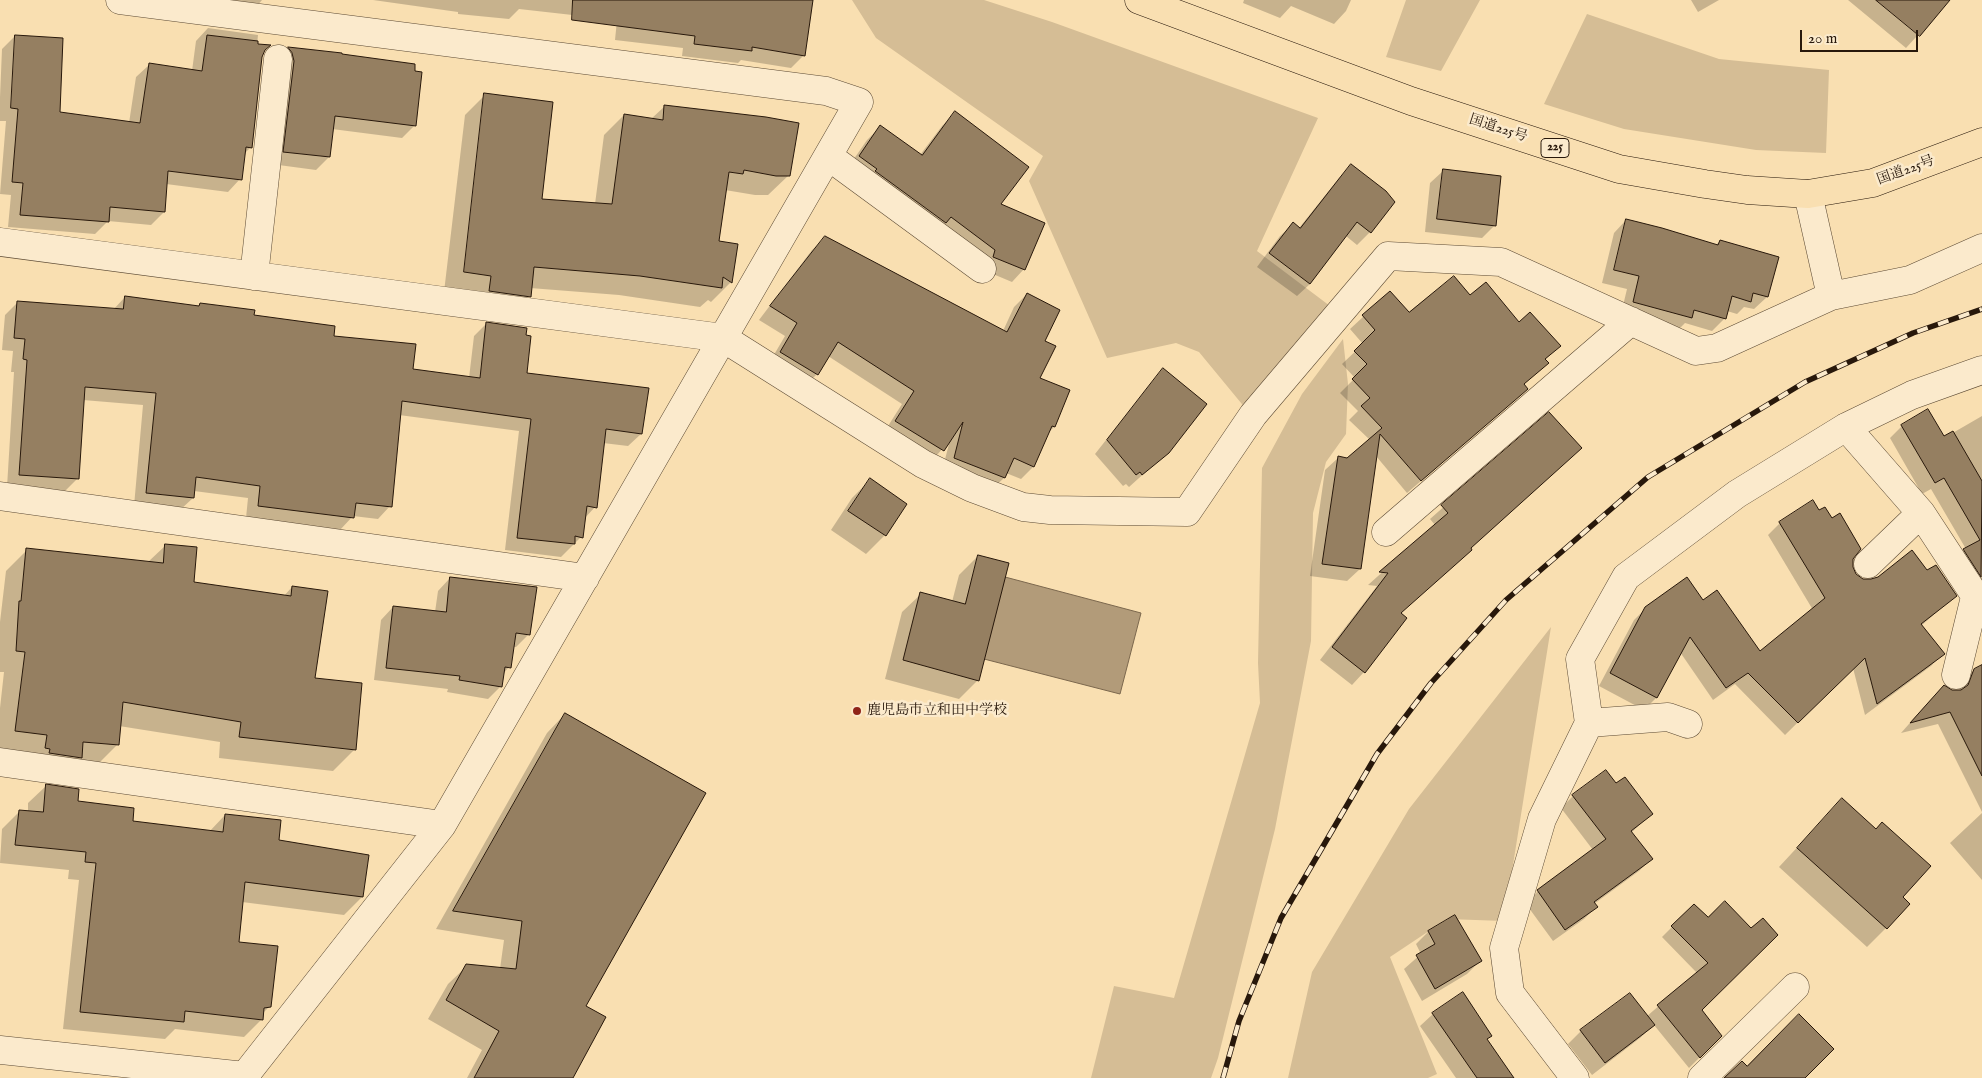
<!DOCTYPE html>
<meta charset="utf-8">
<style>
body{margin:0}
#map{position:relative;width:1982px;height:1078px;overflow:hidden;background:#f9dfb1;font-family:"IM FELL English",serif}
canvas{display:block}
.scale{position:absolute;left:1800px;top:30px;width:118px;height:22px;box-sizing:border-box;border:2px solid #28180b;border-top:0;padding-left:6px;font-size:15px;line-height:18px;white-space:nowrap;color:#28180b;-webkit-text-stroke:4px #fbeacc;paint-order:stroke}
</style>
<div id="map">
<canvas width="1982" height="1078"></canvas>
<div class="scale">20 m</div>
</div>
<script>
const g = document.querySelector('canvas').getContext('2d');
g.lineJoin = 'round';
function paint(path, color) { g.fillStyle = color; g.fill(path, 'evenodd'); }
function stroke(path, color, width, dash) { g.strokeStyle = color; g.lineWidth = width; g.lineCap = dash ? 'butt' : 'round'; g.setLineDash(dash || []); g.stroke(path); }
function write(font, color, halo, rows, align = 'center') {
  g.font = font + ' "IM FELL English","Noto Serif JP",serif'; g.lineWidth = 5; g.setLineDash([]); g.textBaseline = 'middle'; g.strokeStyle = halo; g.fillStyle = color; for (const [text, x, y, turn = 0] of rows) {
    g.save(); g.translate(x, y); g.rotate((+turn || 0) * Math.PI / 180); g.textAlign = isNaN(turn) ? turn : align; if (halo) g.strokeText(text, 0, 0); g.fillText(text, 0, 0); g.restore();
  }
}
const green = new Path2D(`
 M852,0H984L1052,22L1318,118L1257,251L1330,306L1246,409L1199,352L1176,343L1107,358L1029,181L1043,156L876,38Z
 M1406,0H1480L1441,71L1386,57Z
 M1587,14L1719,59L1829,70L1826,153L1756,150L1624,129L1544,104Z
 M1343,339L1348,384L1346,434L1326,462L1313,513L1311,641L1275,829L1218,1058L1211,1078H1091L1114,986L1174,998L1260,703L1258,663L1262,468L1302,394Z
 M1551,627L1504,921L1447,919L1390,957L1437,1074L1428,1078H1288L1312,972L1409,809Z`);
const water = new Path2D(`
 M1005,577L1141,613L1120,694L984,659Z`);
const shadow = new Path2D(`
 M200,0H262L249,15Z
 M373,0H812L804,55L791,68L741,60L738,63L682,56L683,48L615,40L617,20L519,9L509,19L458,14V12Z
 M1244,0H1351L1346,11L1334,24L1291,6L1280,18L1243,3Z
 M1691,0H1719L1698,12Z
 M1848,0H1923L1938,13L1906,48Z
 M208,28L258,35L257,45L264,51L261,57L251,147L243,155L240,179L228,192L166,184L164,212L151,225L108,221L95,234L8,227L11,195L0,194L6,121H0V97L2,49L15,36L58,113L129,123L136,77L149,65L192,71L196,41Z
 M288,48L341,54L415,125L402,138L332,129L329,157L316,170L271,164L276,60Z
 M485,95L540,200L595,204L604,135L624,115L651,119L665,106L789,175L768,195H755L725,190L717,242L731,282L711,302L708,300L700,307L619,295L530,288L529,296L509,316L444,292L465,115Z
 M955,113L1024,269L1012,282L981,269L847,169L867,140L880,127L920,155L942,126Z
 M1351,165L1370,232L1357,245L1346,236L1310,284L1297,296L1257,267L1280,236L1293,224L1299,228L1339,178Z
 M1443,171L1495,225L1482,238L1425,232L1430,183Z
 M1626,220L1716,245L1720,241L1767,297L1754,309L1744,307L1737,314L1727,311L1725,318L1712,331L1685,323L1678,330L1621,314L1627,289L1602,283L1614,233Z
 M825,238L1003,331L1014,307L1027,294L1043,341L1039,378L1069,391L1054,427L1048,433L1033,467L1021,479L1006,473L1004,478L991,490L942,471L950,440L930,463L883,434L902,404L828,356L817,374L804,387L768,365L785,336L759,320L812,250Z
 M1390,292L1409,314L1469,297L1559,346L1545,360L1534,375L1523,385L1527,389L1514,401L1407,493L1376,456L1360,569L1347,581L1310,576L1325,470L1338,458L1347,459L1370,440L1349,420L1358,411L1340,393L1355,378L1342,364L1363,344L1350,329Z
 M125,297L198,307L200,305L252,317L332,337L412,371L469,378L474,336L486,324L526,374L641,434L628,446L603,443L595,507L584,519L581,537L561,557L505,550L519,431L399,415L390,506L378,519L353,516L340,530L246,518L248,498L194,491L193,498L180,510L134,506L143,405L83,400L78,478L65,491L7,487L14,372H11L13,351L2,350L5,315L18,302L113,310Z
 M1163,370L1168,452L1129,487L1126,484L1123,486L1095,454L1151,383Z
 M1549,414L1470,549L1400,613L1364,672L1352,685L1320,660L1377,586L1368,585L1435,525L1430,519Z
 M1982,416V593L1952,562L1966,549L1931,489L1922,494L1890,438L1902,426L1944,438Z
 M870,480L885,535L866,554L831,530L852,498Z
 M1780,523L1852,560V569L1856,576L1864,580L1955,596L1921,626L1943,653L1931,666L1865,715L1853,668L1785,735L1735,684L1713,700L1680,652L1656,698L1644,710L1599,686L1634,620L1646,608L1703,602L1760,652L1813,610L1768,535Z
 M166,545L192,583L283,597L292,587L314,679L354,750L333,771L219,758L220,742L119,726L117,745L96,766L0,752V708L4,672H0V622L6,571L27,550L148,562Z
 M978,556V680L959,699L885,679L902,612L921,594L952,602L959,575Z
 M450,578L528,635L516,647H513L509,667L502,675L500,687L488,699L447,692L448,689L374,680L381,620L393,607L435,612L438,591Z
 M1982,666V812L1938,724L1901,733L1932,698L1951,691H1959L1962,683L1974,670Z
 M565,714L584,1006L572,1078H467L482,1050L428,1019L448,984L467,966L500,969L504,940L436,929L547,733Z
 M1616,785L1651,814L1631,833L1651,859L1639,871L1594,904L1596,907L1584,919L1553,941L1526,904L1538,891L1593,850L1561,808L1573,796Z
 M46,786L76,803L132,822L209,832L225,815L277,841L368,856L362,897L344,915L242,902L237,943L270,1006L262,1014V1019L244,1037L175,1029L165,1039L63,1029L79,880L68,879L69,870L0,863L2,829L20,811L28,812V803Z
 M1842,799L1901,897L1886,928L1867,947L1779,867Z
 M1982,813V880L1950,843Z
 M1724,903L1700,1010L1721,1036L1689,1068L1654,1025L1640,1038L1592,1075L1568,1044L1581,1031L1630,995L1646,1017L1697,973L1662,937L1694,905L1708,919Z
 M1454,917L1480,961L1467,974L1422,1001L1404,969L1421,954L1416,944L1428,932Z
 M1433,1014L1491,1036L1486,1040L1512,1078H1456L1420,1026Z`);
const building = new Path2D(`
 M573,0H813L805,56L752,47V51L694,44L695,36L572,20Z
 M1876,0H1950L1920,36Z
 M15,35L63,38L60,112L140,123L149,63L202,71L207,35L258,41V44L271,45L265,50L262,57L252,148L246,147L242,180L168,171L165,212L110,207L109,222L20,215L23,183L12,182L18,109L11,108Z
 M288,47L342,53V54L415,64V71L422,72L416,126L335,116L330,157L283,152L294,61L292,53Z
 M484,93L553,102L542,199L612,204L624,114L663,120L664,105L766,117L799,123L790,176H776L744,170L743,174L729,172L719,241L738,244L732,283L723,277L722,288L640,276L534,267L531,297L489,291L491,276L464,272Z
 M955,111L1029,167L1001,204L1045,223L1025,270L993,257L995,250L951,217L946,223L875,171L877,169L859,156L880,125L922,155Z
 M1351,164L1386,191L1395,202L1371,233L1357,222L1310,284L1269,253L1293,222L1300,228Z
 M1443,169L1501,176L1496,226L1437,219Z
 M1626,219L1662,228L1718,245L1720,240L1779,257L1768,297L1753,293L1751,302L1732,296L1726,319L1694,310L1692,318L1633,302L1639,276L1614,270Z
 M825,236L1007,332L1027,293L1060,310L1045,341L1056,346L1040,378L1070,390L1055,427L1052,426L1034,467L1014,458L1005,478L954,458L963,422L944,451L895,421L914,391L838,342L818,375L780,352L797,323L770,306Z
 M1454,276L1470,295L1486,282L1519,322L1530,312L1561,346L1545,359L1549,363L1524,384L1528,389L1421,481L1380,434L1361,569L1322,564L1338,456L1347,458L1382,428L1361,406L1370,398L1352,379L1367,364L1354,351L1375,330L1362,315L1390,291L1409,312Z
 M125,296L199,306L200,303L255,310L254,315L335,326L334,336L416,344L413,369L480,378L486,322L527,328L526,335L531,336L527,373L649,388L642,434L606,429L597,508L587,506L583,538L575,536V544L517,538L531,419L402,401L392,507L356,503L354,518L258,506L260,486L196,477L194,498L146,493L156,393L85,387L79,479L19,475L27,360L23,359L25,339L14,338L17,301L123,309Z
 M1163,368L1207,404L1169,453L1142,475L1140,472L1136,475L1107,440Z
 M1928,409L1944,436L1953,431L1982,481L1981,577L1963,549L1980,540L1944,478L1935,483L1901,425Z
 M1549,412L1582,448L1471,548L1472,550L1401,613L1407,618L1365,673L1332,647L1388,573L1379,572L1448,513L1441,505Z
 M870,478L907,504L886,536L848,511Z
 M1813,500L1819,510L1825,507L1832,518L1840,513L1861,549L1853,559V567L1856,574L1863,579H1871L1878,577L1912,550L1927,570L1936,565L1957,596L1921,624L1945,654L1877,704L1865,658L1798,723L1748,673L1726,688L1690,637L1657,698L1610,673L1645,607L1687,577L1703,600L1717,590L1760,651L1825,598L1779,522Z
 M165,544L197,547L194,582L291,596L292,586L328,591L315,678L362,683L356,750L239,737L241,722L123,702L119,745L83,742L82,758L49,753L50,749L45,748L47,735L15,731L25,652L16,651L19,601H21L26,548L163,563Z
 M978,555L1009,563L979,681L903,660L920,592L965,604Z
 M450,577L537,587L530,635L516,633L511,668L505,667L502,687L459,680L460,676L386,668L393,606L446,612Z
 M1982,665V776L1950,712L1910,723L1944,685L1952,690H1961L1968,685L1974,669Z
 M565,713L706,793L586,1006L606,1017L573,1078H474L499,1031L446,1000L466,964L516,969L522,921L453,911Z
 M1606,770L1616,783L1625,777L1653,814L1631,831L1653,859L1594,902L1598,907L1565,930L1537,890L1606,839L1572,795Z
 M46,784L79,789L78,801L134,808L133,821L223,832L225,814L281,820L279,840L369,855L363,897L245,882L239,942L278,946L271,1007L264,1008L263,1020L185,1011L184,1022L80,1012L96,863L85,862L86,852L15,845L19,810L43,812Z
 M1842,798L1876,829L1882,822L1931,866L1903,897L1910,904L1887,929L1797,848Z
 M1725,901L1751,928L1763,918L1778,935L1702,1010L1722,1036L1700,1058L1657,1005L1708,963L1671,926L1694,904L1708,917Z
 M1455,915L1482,961L1435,989L1416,955L1435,944L1428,931Z
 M1463,992L1492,1036L1487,1039L1514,1078H1477L1432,1013Z
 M1630,993L1655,1025L1605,1063L1580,1030Z
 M1799,1014L1834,1049L1805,1078H1724L1742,1061L1747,1066Z`);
const street = new Path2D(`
 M120,0L826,91L859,102L442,825L243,1078
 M828,156L982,269
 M1808,194L1831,296
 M0,242L723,338L923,464L972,488L1023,507L1050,510L1187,512L1253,415L1388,256L1501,262L1696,351L1717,348L1831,296L1910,280L1982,248
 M254,276L278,59
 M1846,427L1921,513L1982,606
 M0,496L585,578
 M1386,532L1631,321
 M1868,564L1921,513
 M1956,675L1975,597
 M1589,723L1668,717L1688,724
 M0,762L442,825
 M0,1050L245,1076
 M1575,1078L1510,993L1504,948L1542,819L1589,723L1580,659L1626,577L1737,494L1846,427L1912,395L1982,370
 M1702,1078L1795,987`);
const highway = new Path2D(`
 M1139,0L1411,101L1619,169L1705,184L1747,190L1808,194L1873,183L1982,142`);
const rail = new Path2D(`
 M1223,1078L1239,1021L1281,918L1377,754L1431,683L1506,600L1648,477L1805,382L1913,333L1982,309`);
const markers = [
 [857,711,5,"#8f2418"]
];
const shields = [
 [1555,148,28]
];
const shieldNames = [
 ["225",1555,148]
];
const streetNames = [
 ["国道225号",1498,129,18],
 ["国道225号",1906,171,-20]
];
const poiNames = [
 ["鹿児島市立和田中学校",867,711]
];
paint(green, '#d5bd95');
paint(water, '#b29b79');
stroke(water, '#7b674d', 1);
paint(shadow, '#0003');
paint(building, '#957f61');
stroke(building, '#28180b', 1);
stroke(street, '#5c4a34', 29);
stroke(highway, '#28180b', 29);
stroke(street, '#fbeacc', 28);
stroke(highway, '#f9dfb1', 28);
stroke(rail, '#28180b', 5.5);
stroke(rail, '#fbeacc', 4, [11]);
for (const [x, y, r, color] of markers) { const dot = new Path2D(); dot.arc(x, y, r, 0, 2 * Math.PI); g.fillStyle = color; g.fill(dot); stroke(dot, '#fbeacc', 2); }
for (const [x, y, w] of shields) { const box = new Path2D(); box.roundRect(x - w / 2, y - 9.5, w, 19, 4); g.fillStyle = '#fbeacc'; g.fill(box); stroke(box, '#28180b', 1); }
write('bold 12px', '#28180b', null, shieldNames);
write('14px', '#28180b', '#fbeacc', streetNames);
write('14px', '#28180b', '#fbeacc', poiNames, 'left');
</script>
